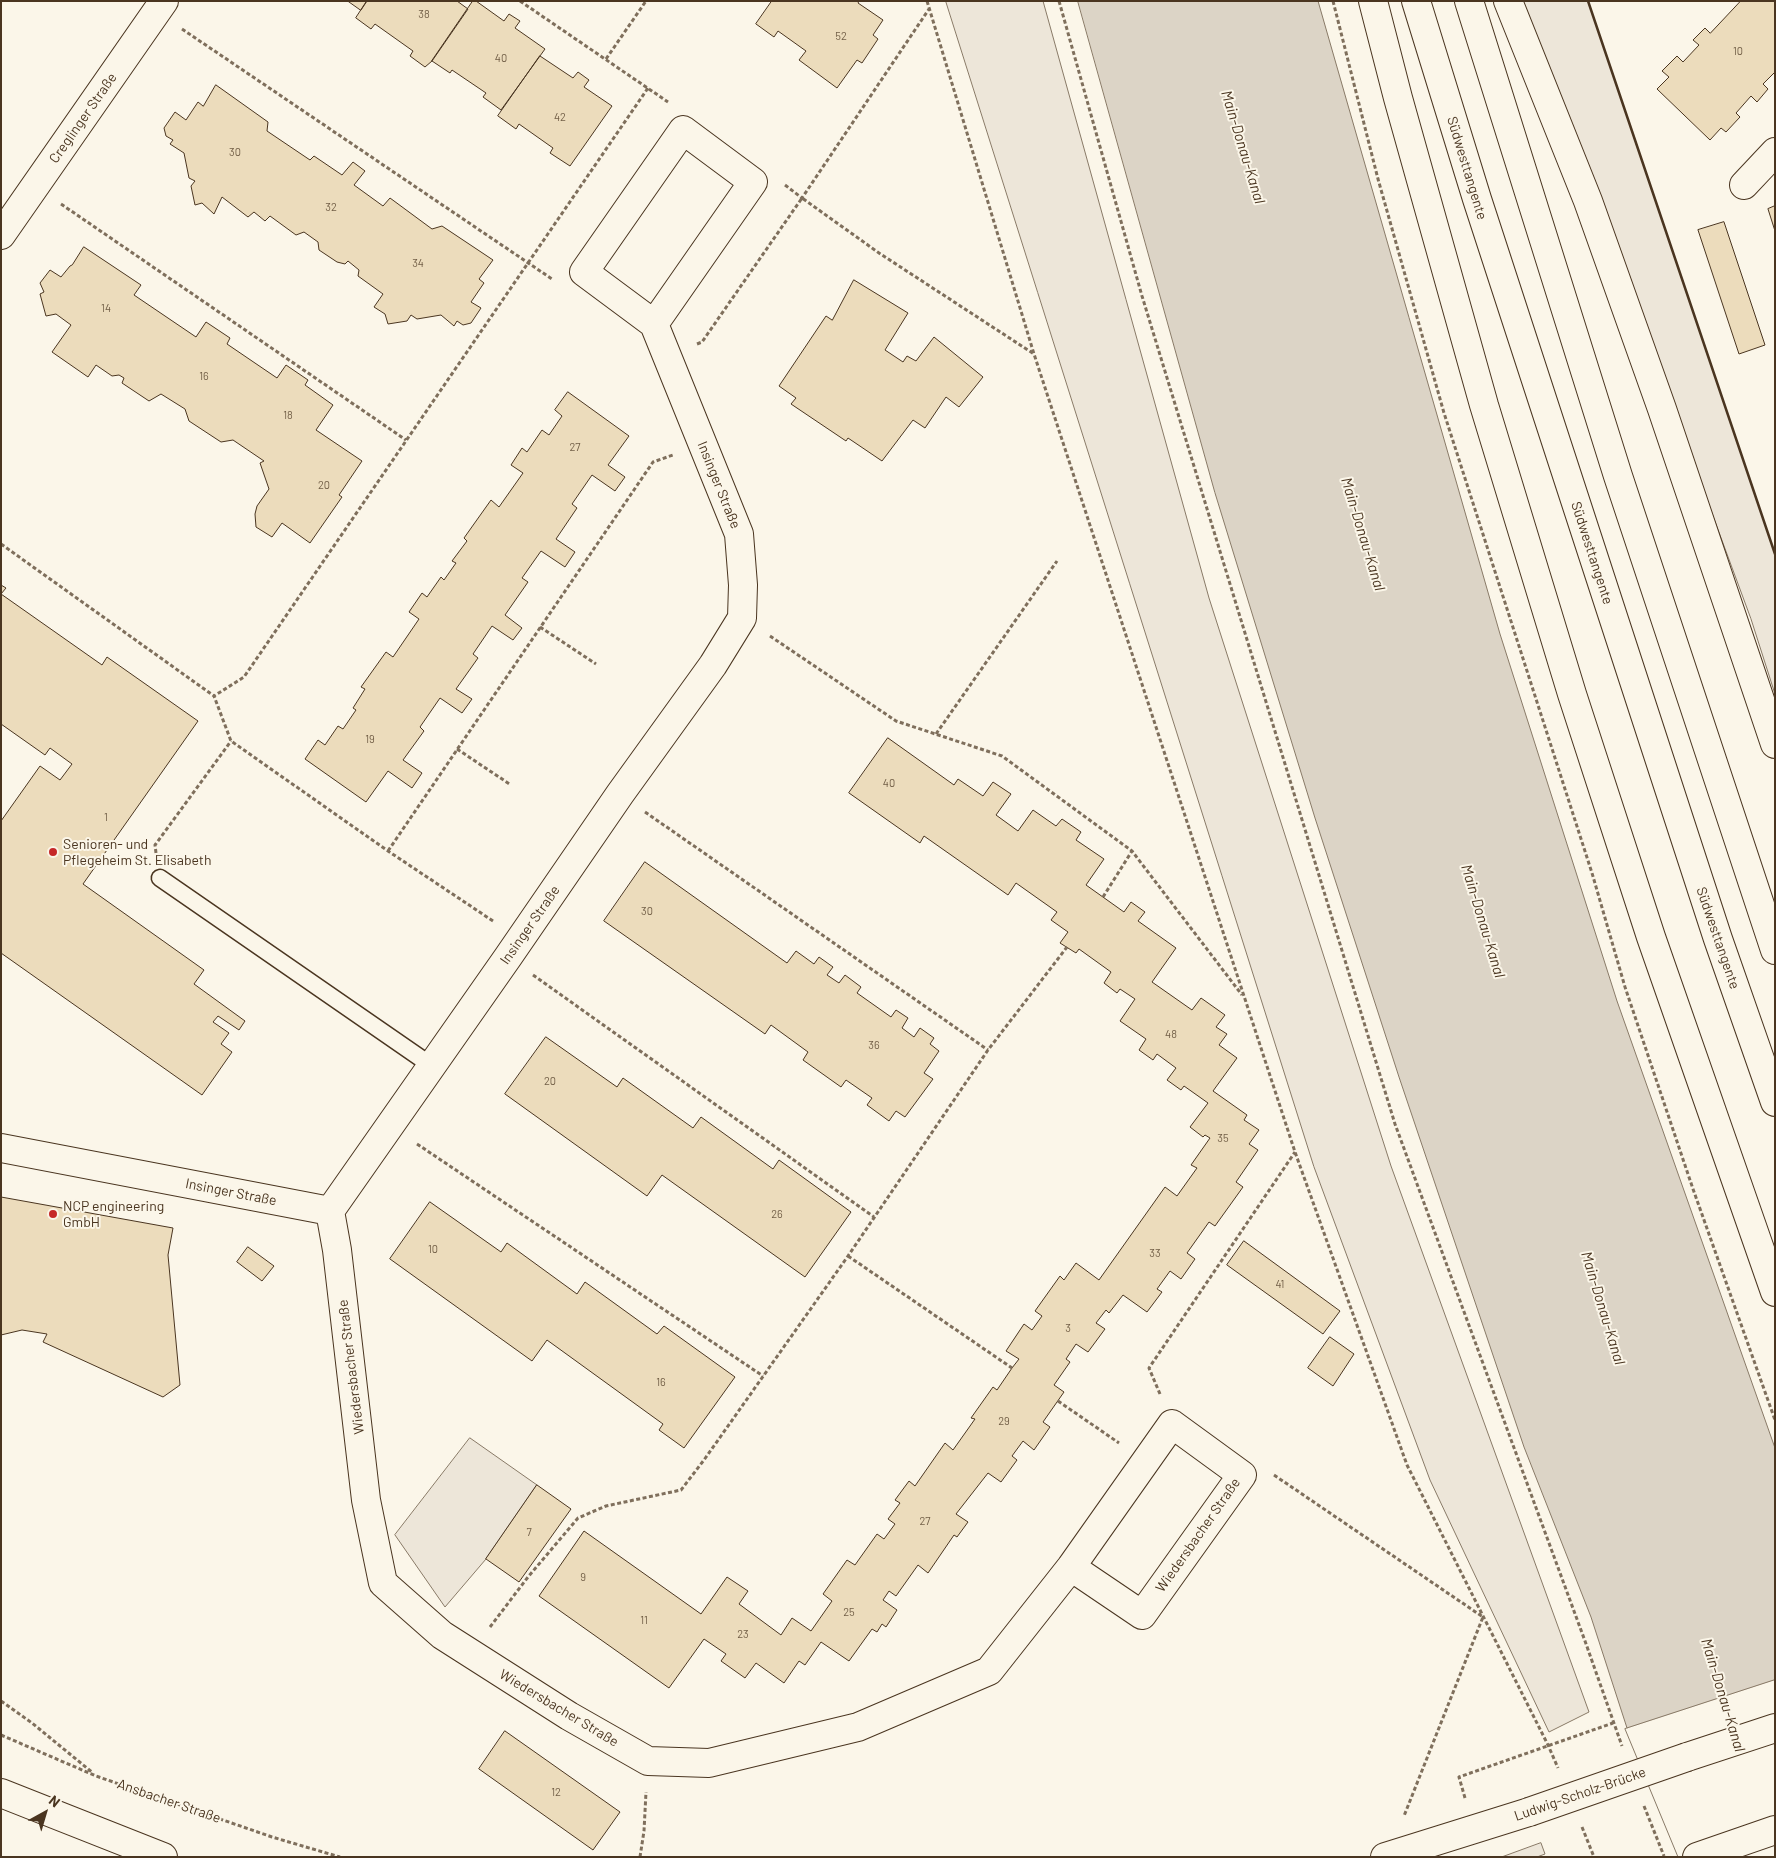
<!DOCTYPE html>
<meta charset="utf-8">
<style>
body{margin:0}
#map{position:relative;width:1776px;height:1858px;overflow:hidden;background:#fbf6e9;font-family:Barlow,sans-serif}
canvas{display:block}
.frame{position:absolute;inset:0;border:2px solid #4a3520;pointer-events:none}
.north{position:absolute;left:20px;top:1788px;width:50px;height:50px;-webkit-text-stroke:4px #fbf6e9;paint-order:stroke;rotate:39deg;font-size:14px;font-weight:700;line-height:20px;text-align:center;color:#4a3520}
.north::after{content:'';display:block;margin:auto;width:18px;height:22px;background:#4a3520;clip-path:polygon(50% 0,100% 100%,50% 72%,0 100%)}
</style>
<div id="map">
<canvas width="1776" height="1858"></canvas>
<div class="frame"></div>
<div class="north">N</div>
</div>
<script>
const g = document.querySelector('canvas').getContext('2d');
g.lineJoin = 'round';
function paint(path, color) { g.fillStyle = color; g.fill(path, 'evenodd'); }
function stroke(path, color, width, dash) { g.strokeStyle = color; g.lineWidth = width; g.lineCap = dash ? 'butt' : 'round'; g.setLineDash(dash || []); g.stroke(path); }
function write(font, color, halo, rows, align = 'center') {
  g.font = font + ' Barlow,sans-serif'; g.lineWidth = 4; g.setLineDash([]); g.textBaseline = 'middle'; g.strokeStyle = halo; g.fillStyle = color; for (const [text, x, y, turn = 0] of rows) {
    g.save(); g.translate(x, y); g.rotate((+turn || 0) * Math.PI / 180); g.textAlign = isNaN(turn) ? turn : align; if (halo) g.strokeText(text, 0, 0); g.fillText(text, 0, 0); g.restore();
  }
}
const green = new Path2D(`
 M946,1H1043L1209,598L1391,1166L1589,1712L1549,1732L1430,1480L1314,1167Z
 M1523,1H1588L1775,554V694L1751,619Z
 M470,1438L537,1485L486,1559L445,1607L395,1535Z
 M1541,1843L1545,1854L1537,1857H1502Z`);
const water = new Path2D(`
 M1078,1H1318L1500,634L1617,1001L1775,1448V1857L1627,1728L1591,1617L1524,1447L1399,1077L1315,818L1215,493Z`);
const pier = new Path2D(`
 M1775,1680V1857H1678L1625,1729Z`);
const building = new Path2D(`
 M348,1H367L361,10Z
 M367,1H457L468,9L432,61L425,67L410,56L413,51L375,24L371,29L356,18Z
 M473,1H476L504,21L509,14L520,21L515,28L545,49L501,110L483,97L486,93L452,70L450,73L432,61Z
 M772,1H859L858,3L883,20L873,35L878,39L862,63L857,60L837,88L799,60L806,51L778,31L774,37L756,24Z
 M1741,1H1775V72L1763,84L1768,89L1757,102L1751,96L1736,113L1740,117L1726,132L1721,128L1710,140L1657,89L1669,77L1662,71L1677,56L1683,62L1699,45L1693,40L1705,28L1710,33Z
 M540,56L573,78L578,72L589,80L584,87L612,106L570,166L550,153L553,148L519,124L516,129L498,116Z
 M216,85L268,122L267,131L310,160L314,156L342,175L353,162L365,171L354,185L383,206L390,198L432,229L442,226L493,260L479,279L484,283L471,302L481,308L471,323L463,325L457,321L454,326L441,315L417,319L411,315L407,321L388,324L385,314L374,307L383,294L358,276L359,270L348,261L345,264L337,262L319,250L318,242L304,232L296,235L270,216L265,221L254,212L248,217L222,197L214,214L202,203L195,205L191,186L195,181L189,178L184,153L170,144L173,140L166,136L164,128L175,112L186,120L198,102L203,106Z
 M1775,206V231L1768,209Z
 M1724,222L1765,345L1739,354L1698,230Z
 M84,247L141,285L134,295L196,337L206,322L230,338L227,344L277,378L286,365L308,380L305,385L333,405L316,430L362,461L339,495L342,497L310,543L282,523L272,537L256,527L255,514L257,506L269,489L260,463L264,461L233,440L221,442L189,421L185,409L161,394L149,401L122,383L124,378L119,375L112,376L96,365L88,377L52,352L71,325L56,314L46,316L40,294L44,292L40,283L50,270L61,277L70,266L72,265Z
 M854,280L908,313L885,350L903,362L907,356L916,361L934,337L983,377L959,407L946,397L925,428L913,420L882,461L848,438L846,441L791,404L796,398L779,386L826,316L832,320Z
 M568,392L629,436L608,465L625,477L615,491L592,475L572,504L577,508L556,539L575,552L565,567L541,551L522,578L528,582L505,615L522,628L513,640L492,626L473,654L478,658L456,689L472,699L462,713L440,698L420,727L424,731L403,760L422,773L412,788L388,771L366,802L305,759L318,740L325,745L338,726L343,729L356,710L353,708L365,689L361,687L386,652L393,657L419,619L409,612L422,593L427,597L441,577L444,580L456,563L452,561L467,541L464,538L491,500L499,507L523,473L511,465L522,448L527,452L542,430L549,435L562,416L555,410Z
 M1,585L6,588L1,594L102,665L107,657L198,721L83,884L204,970L194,984L245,1021L239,1030L218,1016L213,1022L229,1033L221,1044L232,1052L202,1095L1,953V821L40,766L60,780L72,764L50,748L45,755L1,724Z
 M888,738L954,785L958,779L983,796L993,782L1011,794L996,815L1018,831L1033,810L1056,826L1062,819L1081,832L1076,840L1104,859L1086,885L1124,912L1131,902L1145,912L1138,921L1176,948L1152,982L1192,1010L1201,998L1225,1015L1216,1027L1227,1034L1219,1045L1237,1058L1213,1091L1247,1115L1244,1120L1259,1130L1249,1144L1258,1150L1236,1182L1243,1187L1215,1226L1209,1222L1187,1253L1195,1259L1181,1279L1170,1271L1157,1289L1162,1292L1147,1312L1123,1295L1109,1313L1106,1310L1096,1323L1105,1329L1088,1352L1076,1344L1066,1359L1070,1362L1054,1385L1064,1392L1043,1422L1050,1427L1034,1450L1023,1441L1012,1456L1017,1460L1001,1482L988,1473L956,1514L968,1522L957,1537L954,1535L928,1573L918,1565L896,1596L889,1591L883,1600L897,1610L886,1627L882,1624L877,1632L872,1629L849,1661L821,1642L805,1665L799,1661L784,1683L756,1663L745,1678L721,1661L726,1654L704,1639L669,1688L539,1596L584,1531L701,1614L727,1577L748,1591L739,1604L781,1635L792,1618L811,1631L832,1601L823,1594L847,1560L855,1565L877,1534L884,1539L895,1524L888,1519L900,1503L895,1500L909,1481L915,1486L945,1443L953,1450L975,1419L971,1418L993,1387L997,1390L1012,1368L1019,1359L1006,1351L1024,1324L1032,1330L1042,1316L1035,1311L1060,1276L1064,1280L1076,1263L1099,1280L1165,1187L1177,1196L1197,1168L1191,1165L1210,1138L1205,1135L1203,1137L1190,1127L1208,1103L1184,1086L1181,1090L1167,1080L1176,1068L1157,1054L1153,1060L1139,1050L1146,1039L1120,1021L1135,999L1120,989L1117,993L1104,983L1111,972L1079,949L1076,953L1060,943L1068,932L1051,920L1057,912L1016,883L1008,895L924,836L920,843L849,793Z
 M645,862L787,963L796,951L814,964L819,957L833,967L827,975L839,983L845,975L861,987L857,993L891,1017L896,1010L908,1018L902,1028L914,1037L920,1028L934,1038L930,1044L939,1051L924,1073L933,1079L905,1117L896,1111L889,1121L867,1105L872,1098L846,1080L841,1087L803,1060L808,1052L771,1025L765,1034L604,921Z
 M546,1037L617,1087L623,1078L693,1128L701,1117L773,1169L779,1160L851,1212L805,1277L662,1175L647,1196L505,1094Z
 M1,1197L173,1228L168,1255L180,1385L163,1397L43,1342L47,1334L22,1330L1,1335Z
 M430,1202L501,1252L507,1243L577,1294L585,1282L657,1334L664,1326L735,1377L684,1448L659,1430L663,1424L547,1340L532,1361L390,1259Z
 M1244,1241L1340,1311L1323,1334L1227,1265Z
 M248,1247L274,1266L262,1281L237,1262Z
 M1330,1337L1354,1354L1333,1386L1308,1368Z
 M537,1485L571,1509L519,1582L486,1559Z
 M505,1731L620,1812L593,1850L479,1769Z`);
const path = new Path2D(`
 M520,1L668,102
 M927,1L1034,354L1295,1152L1407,1465L1548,1745L1558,1768
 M1059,1L1142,296L1395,1124L1585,1641L1622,1746
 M1333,1L1378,179L1444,413L1592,873L1625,987L1693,1189L1775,1420
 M182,29L552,279
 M606,59L646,1
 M785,185L802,198L929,9
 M61,204L406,440
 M697,344L702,342L802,198L879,253L1034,354
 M1,544L214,696
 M540,627L596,664
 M770,636L896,721L1002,756L1132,851L1242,995
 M936,734L1057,561
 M457,749L511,785
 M645,812L988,1050
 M388,851L653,462L673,455
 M156,853L155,845L231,741
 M1103,897L1132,851
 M493,921L388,851L231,741L214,696L244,677L648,88
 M533,975L874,1217
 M417,1144L763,1376
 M848,1256L1012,1368
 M1160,1394L1149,1368L1295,1152
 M1058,1401L1119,1443
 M1274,1475L1483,1617L1404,1816
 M490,1627L528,1577L578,1518L606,1506L681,1490L704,1460L848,1256L988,1050L1067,947
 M1,1701L32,1723L93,1773
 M1,1735L96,1776L272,1837L340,1857
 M1465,1798L1459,1777L1613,1723
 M1644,1806L1664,1856
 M1582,1827L1594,1857
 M640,1857L644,1831L646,1792`);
const service = new Path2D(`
 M160,878L432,1066`);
const minor = new Path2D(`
 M1744,185L1775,152
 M1,235L164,1
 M1,1148L330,1211
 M330,1211L337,1250L366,1500L383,1583L442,1635L569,1716L648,1761L709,1763L858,1727L989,1671L1071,1567L1172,1424L1242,1475L1142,1615L1071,1567
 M330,1211L508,957L620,794L713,665L742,618L743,585L739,534L654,324L753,182L683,130L584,272L654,324`);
const primary = new Path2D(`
 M1687,1757L1775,1728
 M1,1793L163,1857
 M1385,1857L1529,1812
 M1697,1857L1775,1830`);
const trunk = new Path2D(`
 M1373,1L1398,98L1484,405L1572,694L1651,937L1775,1292
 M1416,1L1477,199L1718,939L1775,1102
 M1469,1L1618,476L1775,950
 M1508,1L1588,201L1662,409L1775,744`);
const primaryBridge = new Path2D(`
 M1529,1812L1687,1757`);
const wall = new Path2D(`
 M1588,1L1775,554`);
const markers = [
 [53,852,5,"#c62828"],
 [53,1214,5,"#c62828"]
];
const numberNames = [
 ["38",424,14],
 ["52",841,36],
 ["10",1738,51],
 ["40",501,58],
 ["42",560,117],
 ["30",235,152],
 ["32",331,207],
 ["34",418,263],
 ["14",106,308],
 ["16",204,376],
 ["18",288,415],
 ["27",575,447],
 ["20",324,485],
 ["19",370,739],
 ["40",889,783],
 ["1",106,817],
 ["30",647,911],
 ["48",1171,1034],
 ["36",874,1045],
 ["20",550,1081],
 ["35",1223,1138],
 ["26",777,1214],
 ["10",433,1249],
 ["33",1155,1253],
 ["41",1280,1284],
 ["3",1068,1328],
 ["16",661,1382],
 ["29",1004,1421],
 ["27",925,1521],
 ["7",529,1532],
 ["9",583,1577],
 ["25",849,1612],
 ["11",644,1620],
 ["23",743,1634],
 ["12",556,1792]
];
const streetNames = [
 ["Creglinger Straße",83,118,-55],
 ["Südwesttangente",1467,168,73],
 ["Insinger Straße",719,485,68],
 ["Südwesttangente",1592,553,72],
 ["Insinger Straße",530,925,-55],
 ["Südwesttangente",1718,938,71],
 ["Insinger Straße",231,1192,11],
 ["Wiedersbacher Straße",351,1367,-97],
 ["Wiedersbacher Straße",1198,1535,-55],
 ["Wiedersbacher Straße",559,1708,31],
 ["Ludwig-Scholz-Brücke",1580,1794,-19],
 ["Ansbacher Straße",169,1801,19]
];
const poiNames = [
 ["Senioren- und",63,844],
 ["Pflegeheim St. Elisabeth",63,860],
 ["NCP engineering",63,1206],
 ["GmbH",63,1222]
];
const waterNames = [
 ["Main-Donau-Kanal",1243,147,73],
 ["Main-Donau-Kanal",1363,534,73],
 ["Main-Donau-Kanal",1483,921,73],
 ["Main-Donau-Kanal",1603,1308,73],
 ["Main-Donau-Kanal",1723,1695,73]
];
paint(green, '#ede6d9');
stroke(green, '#887966', 1);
paint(water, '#dcd4c6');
stroke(water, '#887966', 1);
paint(pier, '#fbf6e9');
stroke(pier, '#887966', 1);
paint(building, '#ecdcbc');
stroke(building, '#4a3520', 1);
stroke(service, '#4a3520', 19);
stroke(minor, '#4a3520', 30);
stroke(primary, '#4a3520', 30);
stroke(trunk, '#4a3520', 30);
stroke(path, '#7f6f5c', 3, [4, 2.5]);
stroke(service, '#fbf6e9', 16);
stroke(minor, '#fbf6e9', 28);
stroke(primary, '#fbf6e9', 28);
stroke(trunk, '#fbf6e9', 28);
stroke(primaryBridge, '#4a3520', 30, []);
stroke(primaryBridge, '#fbf6e9', 28);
stroke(wall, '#4a3520', 2.5);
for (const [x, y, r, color] of markers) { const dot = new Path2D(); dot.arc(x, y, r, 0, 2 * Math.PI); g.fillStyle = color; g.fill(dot); stroke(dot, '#fbf6e9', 2); }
write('11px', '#725f47', null, numberNames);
write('14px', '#4a3520', '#fbf6e9', streetNames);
write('14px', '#4a3520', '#fbf6e9', poiNames, 'left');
write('italic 15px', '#4a3520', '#fbf6e9', waterNames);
</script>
